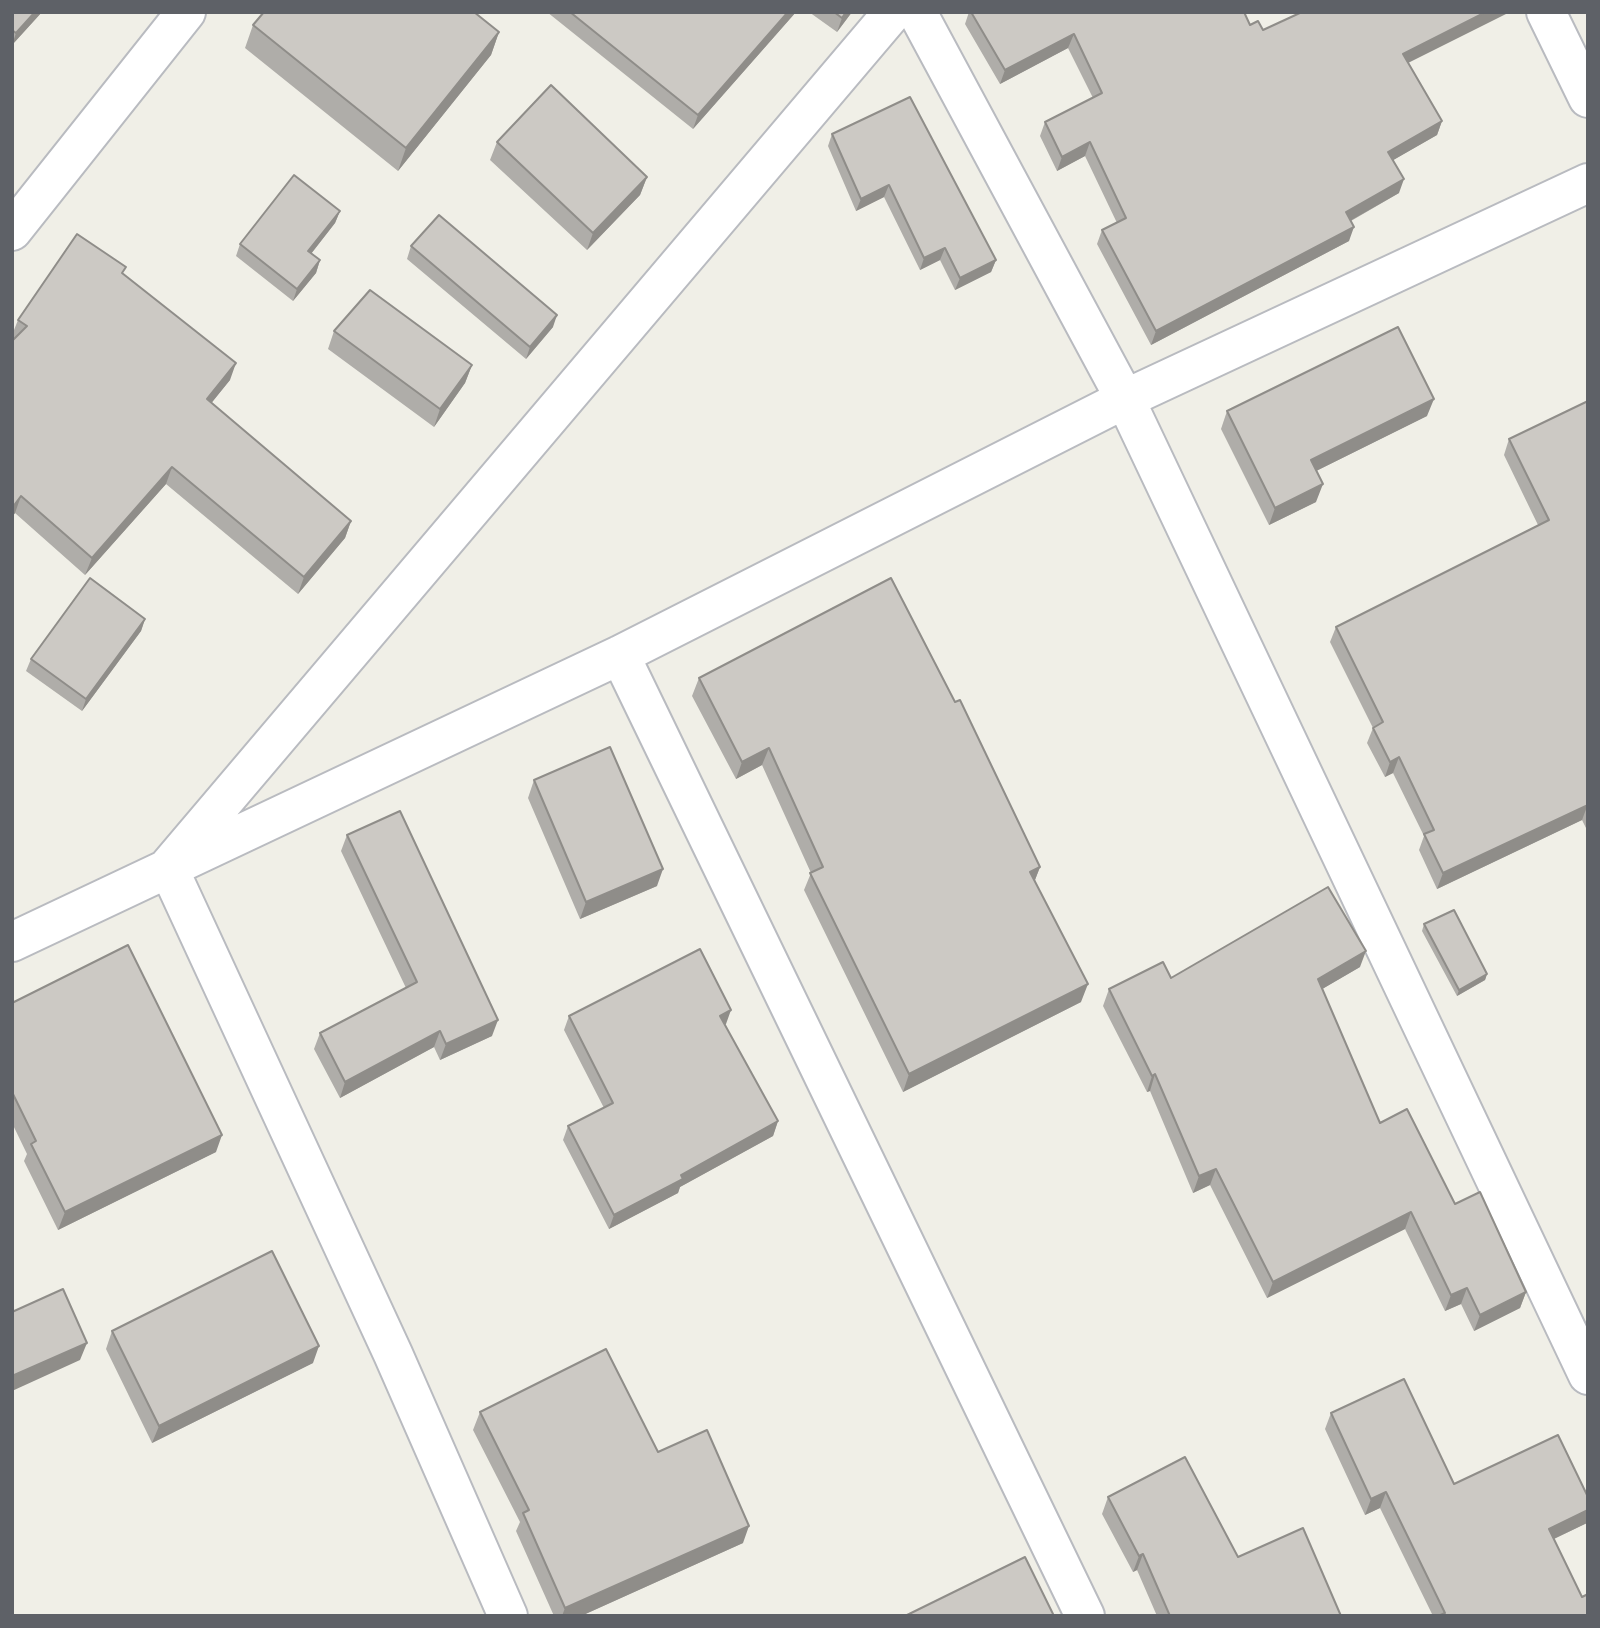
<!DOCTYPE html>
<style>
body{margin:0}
#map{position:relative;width:1600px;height:1628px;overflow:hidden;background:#f0efe7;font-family:Inter,sans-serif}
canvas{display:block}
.frame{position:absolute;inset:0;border:14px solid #5e6167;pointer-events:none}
</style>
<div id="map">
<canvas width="1600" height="1628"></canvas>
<div class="frame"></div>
</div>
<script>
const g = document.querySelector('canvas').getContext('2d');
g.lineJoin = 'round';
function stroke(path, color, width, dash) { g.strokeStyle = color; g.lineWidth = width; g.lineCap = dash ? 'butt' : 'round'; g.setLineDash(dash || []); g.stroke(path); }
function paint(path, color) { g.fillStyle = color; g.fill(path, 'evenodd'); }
const street = new Path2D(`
 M917,12L1125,399L1588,1375
 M1546,12L1588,98
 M12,231L186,12
 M620,655L1085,1616
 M12,942L620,655L1125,399L1588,183
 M508,1616L393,1354L168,867L893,12`);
const wall = new Path2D(`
 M12,12H42L12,45Z
 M547,12H796L693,129Z
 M809,12H852L837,32Z
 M969,12H1244L1250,25L1263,30L1408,62L1442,121L1437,135L1393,160L1399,193L1351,221L1349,241L1151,345L1097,244L1102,230L1117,223L1085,156L1057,171L1040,136L1045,122L1093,98L1068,48L1000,84L965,24Z
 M253,25L499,32L491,55L398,171L245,48Z
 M832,134L996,260L991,272L955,290L940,260L920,270L884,197L856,211L828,146Z
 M497,142L647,177L640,195L587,250L490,160Z
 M340,211L335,223L311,254L320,260L316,273L293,301L236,256L240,244Z
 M411,246L553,327L526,359L407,259Z
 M123,275L230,380L211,403L351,521L345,538L298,594L166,484L85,575L15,513L12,517V341L15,339L12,337V335L18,320Z
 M334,331L472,365L465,383L434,427L328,349Z
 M1588,401V832L1582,820L1437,889L1419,850L1424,836L1393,773L1385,777L1367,743L1373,728L1330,642L1336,627L1538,525L1504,455L1509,439Z
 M1227,411L1427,416L1316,471V502L1269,525L1221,429Z
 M145,619L141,631L82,711L26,671L31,659Z
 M699,678L1040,867L1035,880L1081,1002L903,1092L804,890L811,873L762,765L736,779L692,696Z
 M534,780L657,886L580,919L528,798Z
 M347,835L492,1036L440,1060L434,1047L340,1098L314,1049L320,1033L406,988L341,851Z
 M1424,924L1487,974L1485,980L1457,996L1422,931Z
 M1360,967L1322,989L1380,1123L1455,1204L1526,1292L1520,1308L1474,1331L1461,1304L1445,1311L1405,1229L1267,1298L1210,1185L1193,1193L1150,1091L1147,1092L1103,1006L1109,989L1171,978Z
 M12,1003L216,1152L58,1230L24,1161L27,1154L12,1123Z
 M569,1016L726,1024L725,1025L778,1121L773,1136L680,1187L678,1193L609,1229L563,1140L568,1126L604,1108L564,1030Z
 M112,1331L313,1363L152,1443L106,1349Z
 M480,1412L658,1452L743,1543L581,1616H554L516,1531L520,1522L473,1430Z
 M1331,1413L1454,1484L1588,1497L1587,1523L1554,1539L1582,1597L1588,1616H1433L1380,1508L1365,1515L1325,1429Z
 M1108,1497L1238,1557L1341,1616H1157L1137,1570L1133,1572L1102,1514Z`);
const shadedWall = new Path2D(`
 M35,12H42L12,45L16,33Z
 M788,12H796L693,129L698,115Z
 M846,12H852L837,32L842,18Z
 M1486,12H1510L1398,68L1403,54Z
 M499,32L491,55L398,171L406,148Z
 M1074,34L1068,48L1000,84L1005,70Z
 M1442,121L1437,135L1383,166L1388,152Z
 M1090,142L1085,156L1057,171L1062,157Z
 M647,177L640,195L587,250L593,233Z
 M1404,179L1399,193L1341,226L1346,212Z
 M889,185L884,197L856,211L861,199Z
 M340,211L335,223L303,264L308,251Z
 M1354,227L1349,241L1151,345L1156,331Z
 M945,248L940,260L920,270L924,258Z
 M320,260L316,273L293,301L297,289Z
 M996,260L991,272L955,290L960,278Z
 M557,315L553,327L526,359L530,347Z
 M236,363L230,380L201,416L207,399Z
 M472,365L465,383L434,427L440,409Z
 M1434,399L1427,416L1304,477L1311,460Z
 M172,467L166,484L85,575L92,558Z
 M1323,484L1316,502L1269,525L1275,508Z
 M21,496L15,513L12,517V508Z
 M351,521L345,538L298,594L304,577Z
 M145,619L141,631L82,711L86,699Z
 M769,748L762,765L736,779L742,762Z
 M1399,757L1393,773L1385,777L1390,762Z
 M1588,804L1582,820L1437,889L1443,873Z
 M1040,867L1033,885L1030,872Z
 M663,869L657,886L580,919L586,902Z
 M1366,951L1360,967L1312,995L1318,979Z
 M1487,974L1485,980L1457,996L1459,990Z
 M1088,984L1081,1002L903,1092L909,1074Z
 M731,1010L726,1024L715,1030L720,1016Z
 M498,1020L492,1036L440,1060L446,1044Z
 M440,1031L434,1047L340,1098L345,1082Z
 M1155,1074L1150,1091L1147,1092L1152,1076Z
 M778,1121L773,1136L680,1187L678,1193L609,1229L614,1215L681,1175Z
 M222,1135L216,1152L58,1230L65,1212Z
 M1216,1169L1210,1185L1193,1193L1199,1176Z
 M1411,1212L1405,1229L1267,1298L1273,1282Z
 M1467,1288L1461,1304L1445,1311L1451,1295Z
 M1526,1292L1520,1308L1474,1331L1480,1315Z
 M87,1343L80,1360L12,1391V1376Z
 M319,1346L313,1363L152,1443L159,1426Z
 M1386,1492L1380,1508L1365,1515L1371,1499Z
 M1588,1510L1587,1523L1543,1544L1549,1529Z
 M749,1526L743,1543L581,1616H562L565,1608Z
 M1143,1554L1137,1570L1133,1572L1139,1556Z`);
const building = new Path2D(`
 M12,12H35L16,33L12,30Z
 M264,12H474L499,32L406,148L253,25Z
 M570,12H788L698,115Z
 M834,12H846L842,18Z
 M971,12H1244L1250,25L1258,21L1263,30L1302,12H1486L1403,54L1442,121L1388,152L1404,179L1346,212L1354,227L1156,331L1102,230L1126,218L1090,142L1062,157L1045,122L1102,93L1074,34L1005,70Z
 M551,85L647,177L593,233L497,142Z
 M910,97L996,260L960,278L945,248L924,258L889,185L861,199L832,134Z
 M294,175L340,211L308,251L320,260L297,289L240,244Z
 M439,215L557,315L530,347L411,246Z
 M77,234L126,267L122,273L236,363L207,399L351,521L304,577L172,467L92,558L21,496L12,508V341L27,326L18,320Z
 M370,290L472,365L440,409L334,331Z
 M1398,327L1434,399L1311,460L1323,484L1275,508L1227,411Z
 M1588,401V805L1443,873L1424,834L1434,830L1399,757L1390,762L1373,728L1383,722L1336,627L1549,520L1509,439Z
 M90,578L145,619L86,699L31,659Z
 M891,578L955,702L960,700L1040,867L1030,872L1088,984L909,1074L810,873L823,867L769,748L742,762L699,678Z
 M610,747L663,869L586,902L534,780Z
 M400,811L498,1020L446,1044L440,1031L345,1082L320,1033L417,982L347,835Z
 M1328,887L1366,951L1318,979L1380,1123L1407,1109L1455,1204L1480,1192L1526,1292L1480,1315L1467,1288L1451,1295L1411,1212L1273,1282L1216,1169L1199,1176L1155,1074L1152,1076L1109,989L1163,962L1171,978Z
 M1454,910L1487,974L1459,990L1424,924Z
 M128,945L222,1135L65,1212L31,1144L36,1141L12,1092V1003Z
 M700,949L731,1010L720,1016L778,1121L681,1175L683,1179L614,1215L568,1126L613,1103L569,1016Z
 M272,1251L319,1346L159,1426L112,1331Z
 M63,1289L87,1343L12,1376V1312Z
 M606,1349L658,1452L707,1430L749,1526L565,1608L523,1513L529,1510L480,1412Z
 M1404,1379L1454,1484L1558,1435L1588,1497V1510L1549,1529L1582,1597L1588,1594V1616H1438L1445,1613L1386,1492L1371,1499L1331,1413Z
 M1185,1457L1238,1557L1303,1528L1341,1616H1170L1143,1554L1139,1556L1108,1497Z
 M1025,1557L1054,1616H905Z`);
stroke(street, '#b9bbc0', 42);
stroke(street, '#fff', 38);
paint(wall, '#afada9');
paint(shadedWall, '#8f8d89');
paint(building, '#ccc9c4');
stroke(building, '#8f8d89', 2);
</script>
